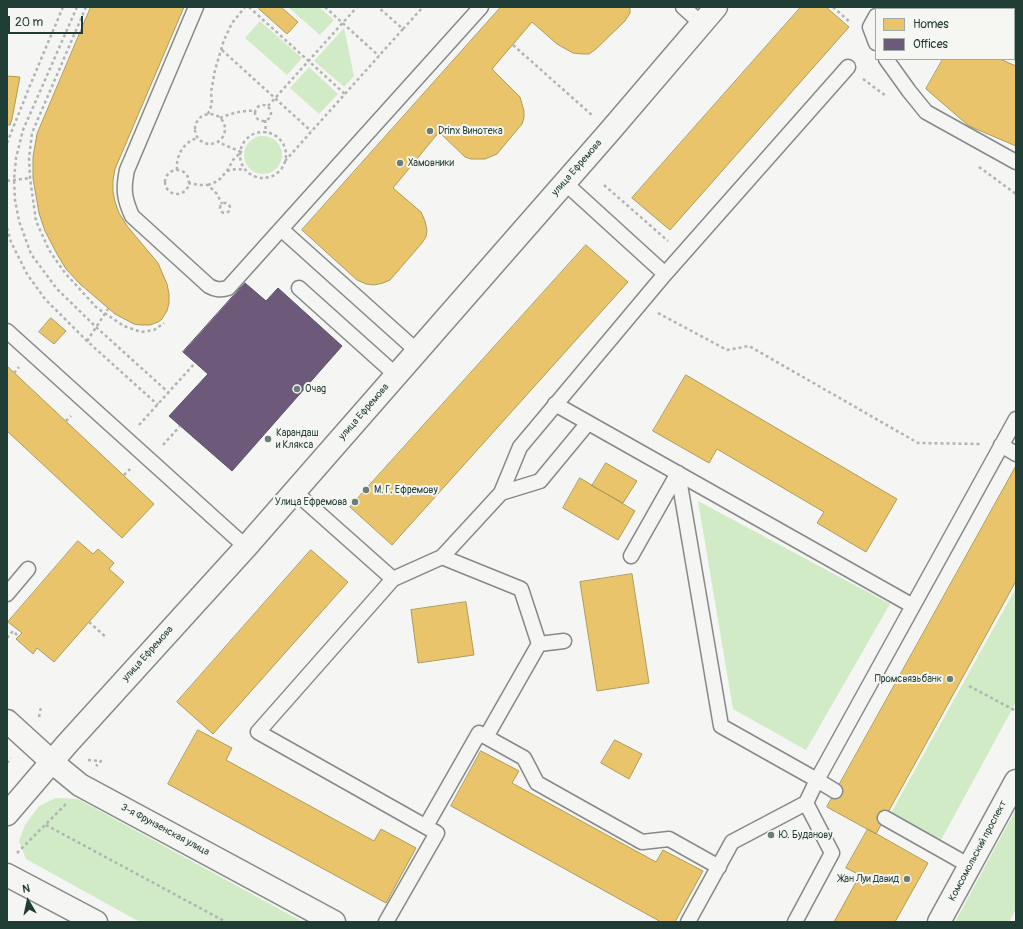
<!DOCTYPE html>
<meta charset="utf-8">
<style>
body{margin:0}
#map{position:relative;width:1023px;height:929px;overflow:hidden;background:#f5f5f3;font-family:Pangolin,sans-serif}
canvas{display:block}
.frame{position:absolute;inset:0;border:8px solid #1f3d34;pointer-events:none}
.legend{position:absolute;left:875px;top:8px;width:140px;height:52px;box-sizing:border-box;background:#f6f6f2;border:1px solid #a0aca6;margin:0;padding:5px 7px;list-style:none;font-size:12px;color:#1f3d34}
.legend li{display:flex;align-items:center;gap:8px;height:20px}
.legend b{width:20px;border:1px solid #a0aca6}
.north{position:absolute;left:8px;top:881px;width:40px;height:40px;-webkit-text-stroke:3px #f6f6f2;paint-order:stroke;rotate:351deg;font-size:11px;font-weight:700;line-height:16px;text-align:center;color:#1f3d34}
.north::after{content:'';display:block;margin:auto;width:14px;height:18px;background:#1f3d34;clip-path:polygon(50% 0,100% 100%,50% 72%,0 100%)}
.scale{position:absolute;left:8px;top:16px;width:75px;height:18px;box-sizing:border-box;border:2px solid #1f3d34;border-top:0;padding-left:5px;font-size:12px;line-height:14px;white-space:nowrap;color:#1f3d34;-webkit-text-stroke:3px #f6f6f2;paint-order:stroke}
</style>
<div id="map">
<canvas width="1023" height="929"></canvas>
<div class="frame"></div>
<ul class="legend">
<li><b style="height:11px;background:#e9c46a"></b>Homes</li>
<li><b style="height:11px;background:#6d597a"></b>Offices</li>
</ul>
<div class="north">N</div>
<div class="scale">20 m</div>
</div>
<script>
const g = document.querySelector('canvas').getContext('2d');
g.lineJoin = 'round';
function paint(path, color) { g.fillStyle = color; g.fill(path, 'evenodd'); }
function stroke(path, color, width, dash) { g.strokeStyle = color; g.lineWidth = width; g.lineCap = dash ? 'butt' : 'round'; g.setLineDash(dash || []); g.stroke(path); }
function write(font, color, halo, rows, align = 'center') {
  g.font = font + ' Pangolin,sans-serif'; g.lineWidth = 4; g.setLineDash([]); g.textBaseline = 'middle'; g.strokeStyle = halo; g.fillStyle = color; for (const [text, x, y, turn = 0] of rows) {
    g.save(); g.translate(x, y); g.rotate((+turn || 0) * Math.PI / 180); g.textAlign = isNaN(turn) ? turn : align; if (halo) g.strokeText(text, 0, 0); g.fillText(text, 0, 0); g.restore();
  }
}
const green = new Path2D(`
 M288,7H319L334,20L320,35Z
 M260,21L302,58L287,75L245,38Z
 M344,28L354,76L344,87L314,61Z
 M309,67L338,94L319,114L290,88Z
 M244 155a19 19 0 1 1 38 0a19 19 0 1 1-38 0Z
 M698,501L890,604L806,750L733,709Z
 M1016,588V702L941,840L891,813Z
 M56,798L78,799L303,922H140L26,859L19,841L25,825L39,806Z
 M1016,809V909L1009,922H955Z`);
const homes = new Path2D(`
 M91,7H184L115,169L113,180V191L115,202L119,213L127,226L158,263L167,284L169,294V303L167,311L161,320L158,322L150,325H141L134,324L115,314L80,284L66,269L57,254L45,231L39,213L33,178V157L37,134Z
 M261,7H281L298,22L287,34L259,9Z
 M501,7H630V13L625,21L596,49L589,54H582L573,53L564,48L557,44L532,22L492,69L520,97L524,111V118L522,124L497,154L485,159H471L465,157L439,132L393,188L421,212L425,221L427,230L426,237L422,243L390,280L383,283L374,285L366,284L357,280L302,230Z
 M801,7H826L849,27L670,230L632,198Z
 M939,7H1004L1000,9H942Z
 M943,59H1000L1016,66V146L969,126L926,89Z
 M7,76L20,77L12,119L10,125H7Z
 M586,245L628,282L392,545L350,507Z
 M51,318L66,331L54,344L39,332Z
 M7,366L154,504L122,538L7,431Z
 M686,375L897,499L866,552L817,523L824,512L717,449L709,463L653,431Z
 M606,463L637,481L623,503L592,486Z
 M1016,466V581L876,834L827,807Z
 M580,478L635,511L618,540L563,508Z
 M78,541L93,554L98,549L114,563L109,569L124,582L54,662L37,648L33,654L16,639L22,633L8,622Z
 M311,550L348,582L213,734L177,702Z
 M632,574L649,683L597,691L580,582Z
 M466,602L474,655L418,663L411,610Z
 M198,730L232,748L226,760L374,841L381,829L416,848L386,903L168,784Z
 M615,740L642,754L629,779L601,763Z
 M481,751L519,771L512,783L656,862L663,850L703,871L675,922H661L451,806Z
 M868,829L928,863L895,922H834L860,875L846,868Z`);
const offices = new Path2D(`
 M245,283L266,301L278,288L342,346L232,471L169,416L208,374L183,352Z`);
const path = new Path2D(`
 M77,7L23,130L16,158L14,180L15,200L19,221L31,254L57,289L96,327L169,393
 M86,7L32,133L29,158L30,178L36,221L49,250L65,273L97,308L124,326L141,332L154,330L164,323
 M249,7L345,94
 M325,7L379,56
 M833,7L851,23
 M403,29L423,7
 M513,45L593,116
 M222,50L311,131
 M863,79L886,96
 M255 113a8 8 0 1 1 16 0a8 8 0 1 1-16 0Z
 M268,106L357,7
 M195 129a15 15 0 1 1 30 0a15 15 0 1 1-30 0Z
 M208,114L212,104L211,92L215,70L224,40L232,23L245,7
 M220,118C232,113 243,110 256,111
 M265,120L266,133
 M240 155a23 23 0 1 1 46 0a23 23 0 1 1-46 0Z
 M7,143L31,83L63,7
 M285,161L403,29L378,7
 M979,167L1016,194
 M177,170C176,155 183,143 197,138
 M165 182a12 12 0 1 1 24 0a12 12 0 1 1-24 0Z
 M227,171L236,169L246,170
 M7,181L30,178
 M188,183L200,185H208L217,194L222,204
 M208,185L218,181L227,171L233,160L241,152L218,142
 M604,185L668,241
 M220 208a5 5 0 1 1 10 0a5 5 0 1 1-10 0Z
 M7,228L11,242L27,274L45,299L87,341L158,405
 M658,313L727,350L749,346L918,443L980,444
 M87,341L108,309
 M14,373L19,367
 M66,421L71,416
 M139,425L195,363
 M163,445L180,426
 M124,475L130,469
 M89,622L107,638
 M7,638L13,631L19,637
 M969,686L1016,711
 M39,717L41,707
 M88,760L101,761L96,766
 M7,763L11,758
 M46,825L226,922
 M17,853L66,804`);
const service = new Path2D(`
 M196,7L127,170C123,189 124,198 132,216L209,286C216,290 220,290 228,288L281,229L417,351
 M683,7L702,24
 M920,7L923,9
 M876,16L870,27L876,43
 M1014,51L1016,52
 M886,59L909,91L926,112L1016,162
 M564,182L665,274
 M281,229L481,7
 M299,288L396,375
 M7,331L246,547
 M555,404L913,606
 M1001,445L1016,454
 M678,473L721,726L817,780L835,791
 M294,491L393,579
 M501,493L540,481L588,423
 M631,556L678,473
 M442,557L521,589L539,644L486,737
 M7,594L28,569
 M539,644L564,641
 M885,818L970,866
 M426,826L479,733L524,758L537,783L642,842L669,839L719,867
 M386,922L437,833L258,732L393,579L442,557L501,493L520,447L665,274L848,67
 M688,922L732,842L806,803L817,780L1016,419
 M795,922L832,853L806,803`);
const minor = new Path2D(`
 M7,721L52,762`);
const tertiary = new Path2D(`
 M52,762L80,785L334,922
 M7,814L67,744L246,547L610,131L716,7
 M7,875L96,922
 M939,922L1016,781`);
const markers = [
 [430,131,4,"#6a7d77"],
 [400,163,4,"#6a7d77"],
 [297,389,4,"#6a7d77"],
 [268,439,4,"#6a7d77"],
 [366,490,4,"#6a7d77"],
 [355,502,4,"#6a7d77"],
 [950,679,4,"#6a7d77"],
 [771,835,4,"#6a7d77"],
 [907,879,4,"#6a7d77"]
];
const poiNames = [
 ["Drinx Винотека",438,131],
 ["Хамовники",408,163],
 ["Очаg",305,389],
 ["Карандаш",276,433],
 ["и Клякса",276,445],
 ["М. Г. Ефремову",374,490],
 ["Улица Ефремова",347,502,"right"],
 ["Промсвязьбанк",942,679,"right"],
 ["Ю. Буданову",779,835],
 ["Жан Луи Давид",899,879,"right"]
];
const streetNames = [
 ["улица Ефремова",577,168,-49],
 ["улица Ефремова",364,412,-49],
 ["улица Ефремова",148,654,-48],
 ["3-я Фрунзенская улица",165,830,28],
 ["Комсомольский проспект",978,851,-62]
];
paint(green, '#d0ebc6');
paint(homes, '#e9c46a');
stroke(homes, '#ac9c5a', 1);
paint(offices, '#6d597a');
stroke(offices, '#565165', 1);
stroke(service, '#858a88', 17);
stroke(minor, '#858a88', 25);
stroke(tertiary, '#858a88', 25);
stroke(path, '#b0b4b2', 2.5, [3, 3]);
stroke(service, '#f5f5f3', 14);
stroke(minor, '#f5f5f3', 22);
stroke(tertiary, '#f5f5f3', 22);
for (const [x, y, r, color] of markers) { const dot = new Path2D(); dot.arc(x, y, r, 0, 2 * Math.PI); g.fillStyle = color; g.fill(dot); stroke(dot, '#f6f6f2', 1.5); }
write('10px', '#1f3d34', '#f6f6f2', poiNames, 'left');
write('10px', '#1f3d34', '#f6f6f2', streetNames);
</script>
